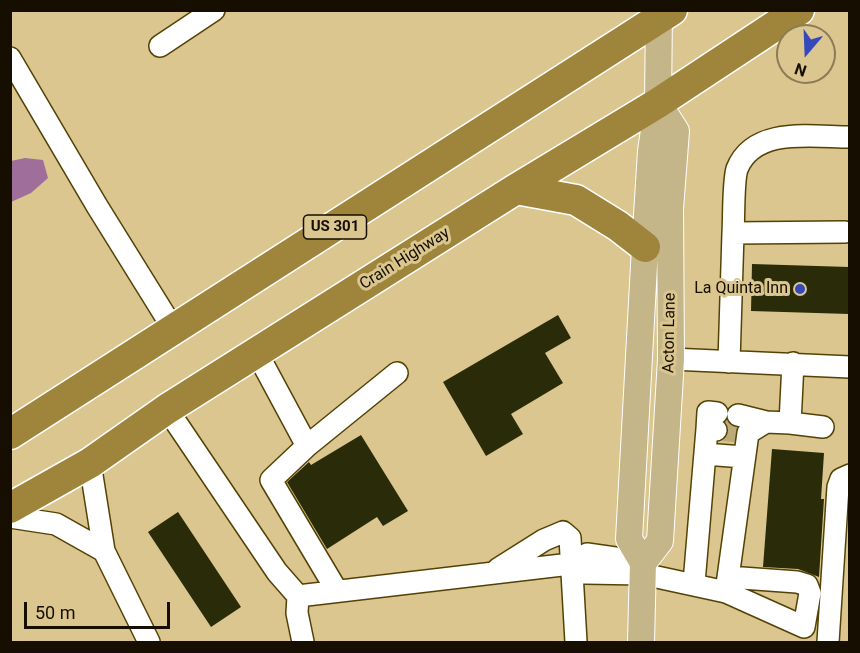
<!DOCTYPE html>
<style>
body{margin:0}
#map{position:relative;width:860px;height:653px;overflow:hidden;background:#dac68e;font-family:Roboto,sans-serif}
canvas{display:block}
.frame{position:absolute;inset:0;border:12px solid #160e00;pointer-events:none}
.north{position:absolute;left:776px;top:24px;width:60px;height:60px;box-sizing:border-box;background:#dac68e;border:2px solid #8c7c55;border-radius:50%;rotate:199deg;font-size:16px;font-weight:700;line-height:24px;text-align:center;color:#160e00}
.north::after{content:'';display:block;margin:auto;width:21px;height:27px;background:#3649bb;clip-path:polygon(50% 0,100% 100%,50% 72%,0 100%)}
.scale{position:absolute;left:24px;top:602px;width:146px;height:27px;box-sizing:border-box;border:3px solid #160e00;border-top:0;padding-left:8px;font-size:18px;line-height:21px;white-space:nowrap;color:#160e00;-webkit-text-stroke:4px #dac68e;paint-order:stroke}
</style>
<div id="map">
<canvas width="860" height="653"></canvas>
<div class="frame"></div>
<div class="north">N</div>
<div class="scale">50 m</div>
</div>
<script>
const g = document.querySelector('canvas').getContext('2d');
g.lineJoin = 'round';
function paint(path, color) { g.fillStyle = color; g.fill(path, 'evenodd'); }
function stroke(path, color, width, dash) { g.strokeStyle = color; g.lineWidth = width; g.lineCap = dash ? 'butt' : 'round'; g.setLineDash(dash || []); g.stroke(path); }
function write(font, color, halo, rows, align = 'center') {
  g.font = font + ' Roboto,sans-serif'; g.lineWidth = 6; g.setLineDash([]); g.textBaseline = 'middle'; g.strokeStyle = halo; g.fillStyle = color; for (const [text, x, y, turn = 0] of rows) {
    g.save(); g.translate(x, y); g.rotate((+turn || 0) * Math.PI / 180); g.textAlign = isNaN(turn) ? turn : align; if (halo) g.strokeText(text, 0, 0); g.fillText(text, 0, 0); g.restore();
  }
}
const water = new Path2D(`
 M25,158L43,160L48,178L31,193L11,202V161Z`);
const building = new Path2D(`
 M752,264L849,267V314L751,311Z
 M558,315L571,338L545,353L563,383L511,414L523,434L486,456L443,382Z
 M361,435L408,511L383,526L377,517L327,549L287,482L309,462L311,465Z
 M772,449L824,453L821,499H824L819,577L798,569L763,567Z
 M178,512L241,607L211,627L148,532Z`);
const minorTunnel = new Path2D(`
 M716,430L738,432`);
const minor = new Path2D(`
 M160,46L214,10
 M10,58L97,206L174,330
 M845,232L733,233C734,219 733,181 737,169C754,126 813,137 850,137
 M257,353L307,446L271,480L337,591
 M671,359L850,367
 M729,362L733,233
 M167,409L277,572L298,596L579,563L587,554L615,558L643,574
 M738,415L766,422
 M790,423L823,427
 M707,429L708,412L717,413
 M307,446L397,373
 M705,454L743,457
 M90,463L104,551L149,642
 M10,517L56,524L104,551
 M579,563L585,573L643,574L726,592L748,433L766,422L790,423L793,363
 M498,569L544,540L563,532L570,538L576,642
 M694,583L707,429L716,430
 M726,592L804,627L810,593L807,585L797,582L728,577
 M298,596L297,613L303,642
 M828,642L838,487L841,479L850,475`);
const major = new Path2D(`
 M643,563L660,541L671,359L670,209L676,131L658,103
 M641,642L643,563L629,539L645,247L651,151L658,103L659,10`);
const highway = new Path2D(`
 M516,189L576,200L618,226L645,247
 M10,434L672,10
 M10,508L90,463L167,409L516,189L658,103L799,10`);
const markers = [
 [800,289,6,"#3649bb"]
];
const shields = [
 [335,227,63]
];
const shieldNames = [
 ["US 301",335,227]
];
const streetNames = [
 ["Crain Highway",405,259,-32],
 ["Acton Lane",670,333,-89]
];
const poiNames = [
 ["La Quinta Inn",788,289]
];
paint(water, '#9f6e9a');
paint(building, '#2a2b09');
stroke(minorTunnel, '#bdaa79', 21, [21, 10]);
stroke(minor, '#544205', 24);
stroke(major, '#fff', 28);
stroke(highway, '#fff', 33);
stroke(minor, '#fff', 21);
stroke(major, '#c5b689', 26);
stroke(highway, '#9e853b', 30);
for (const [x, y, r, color] of markers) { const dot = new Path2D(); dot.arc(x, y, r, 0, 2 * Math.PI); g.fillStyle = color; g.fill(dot); stroke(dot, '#dac68e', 2); }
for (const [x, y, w] of shields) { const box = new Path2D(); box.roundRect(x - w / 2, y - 12, w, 24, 4.5); g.fillStyle = '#dac68e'; g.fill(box); stroke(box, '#160e00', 1.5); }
write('bold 15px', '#160e00', null, shieldNames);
write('16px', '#160e00', '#dac68e', streetNames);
write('16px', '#160e00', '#dac68e', poiNames, 'right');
</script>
